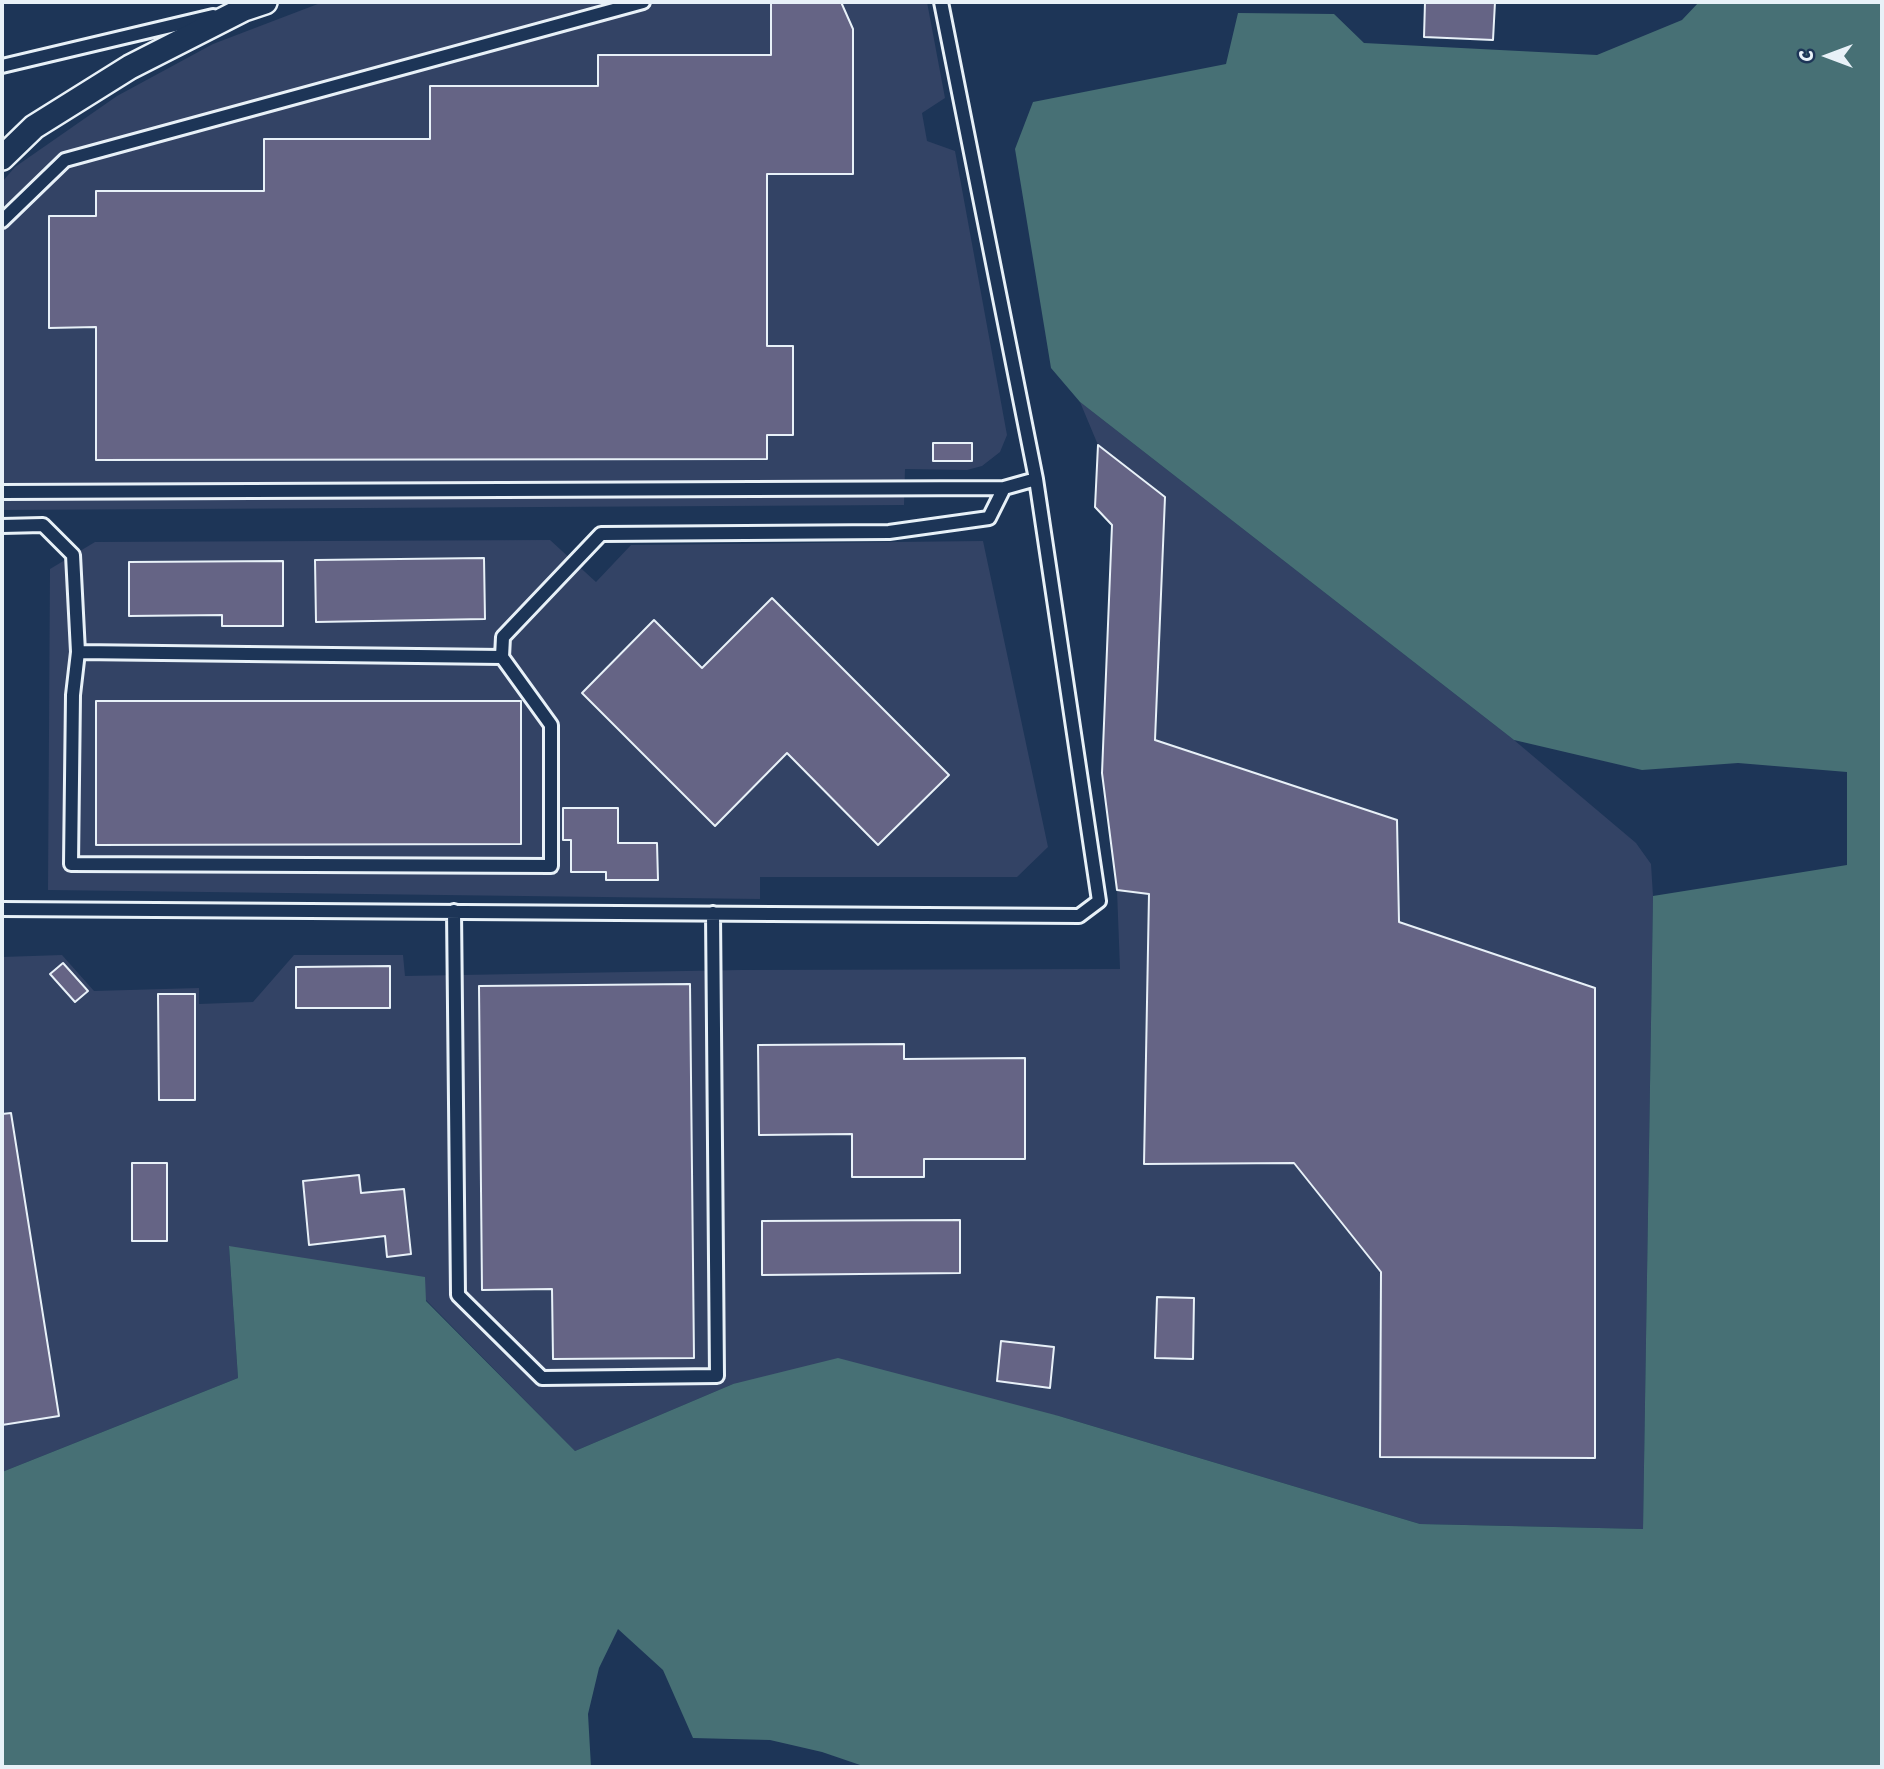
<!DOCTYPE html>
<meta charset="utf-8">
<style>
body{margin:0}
#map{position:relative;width:1884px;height:1769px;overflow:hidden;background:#1d3557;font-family:"Shantell Sans",sans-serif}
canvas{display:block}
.frame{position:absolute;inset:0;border:4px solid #e8f1f8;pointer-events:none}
.north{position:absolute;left:1793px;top:21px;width:70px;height:70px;-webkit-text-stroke:5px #1d3557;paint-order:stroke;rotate:270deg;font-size:19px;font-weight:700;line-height:28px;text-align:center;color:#e8f1f8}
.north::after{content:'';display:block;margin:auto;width:24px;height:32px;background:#e8f1f8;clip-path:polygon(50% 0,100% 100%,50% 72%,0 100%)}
</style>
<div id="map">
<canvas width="1884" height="1769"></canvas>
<div class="frame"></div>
<div class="north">С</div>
</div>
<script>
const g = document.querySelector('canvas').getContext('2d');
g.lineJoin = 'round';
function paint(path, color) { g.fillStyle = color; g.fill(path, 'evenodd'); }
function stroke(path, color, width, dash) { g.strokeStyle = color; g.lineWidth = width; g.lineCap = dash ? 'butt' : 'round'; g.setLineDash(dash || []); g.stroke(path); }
const built = new Path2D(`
 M323,2H927L945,98L922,113L927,141L955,151L1007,435L1000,452L982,466L967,470L905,469L904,505L2,510V182L15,167L117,96L213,44Z
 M1080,402L1514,740L1636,843L1651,864L1653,896L1643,1529L1420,1524L1059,1416L733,1384L575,1451L426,1300L229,1247L238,1378L2,1472V957L62,955L94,991L199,988V1004L253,1002L294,955H403L405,976L741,970L1120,969L1117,890L1102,773L1112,525L1095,507L1098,445Z
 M550,540L596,582L631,545L983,541L1048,847L1017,877H760V899L48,890L50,569L95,542Z`);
const green = new Path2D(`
 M1699,2H1882V1767H866L822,1752L770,1740L693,1738L663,1670L618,1629L599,1668L588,1714L591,1767H2V1472L238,1378L229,1246L425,1277L426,1301L575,1451L733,1384L838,1358L1059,1416L1420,1524L1643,1529L1653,896L1847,865V772L1738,763L1642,770L1514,740L1080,402L1051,368L1015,149L1033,102L1226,64L1238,13L1334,14L1364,43L1597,55L1682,20Z`);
const building = new Path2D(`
 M771,2H841L853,29V174H767V346H793V435H767V459L96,460V327L49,328V216H96V191H264V139H430V86H598V55H771Z
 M1425,2H1495L1493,40L1424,37Z
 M933,443H972V461H933Z
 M1098,445L1165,497L1155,740L1397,820L1399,922L1595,988V1458L1380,1457L1381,1272L1294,1163L1144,1164L1149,894L1117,890L1102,773L1112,525L1095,507Z
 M484,558L485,619L316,622L315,560Z
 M283,561V626H222V615L129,616V562Z
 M772,598L949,775L878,845L787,753L715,826L582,693L654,620L702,668Z
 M96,701H521V844L96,845Z
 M563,808H618V843H657L658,880H606V872H571V840H563Z
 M63,963L88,991L75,1002L50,974Z
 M390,966V1008H296V967Z
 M690,984L694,1358L553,1359L552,1289L482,1290L479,986Z
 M158,994H195V1100H159Z
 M904,1044V1059L1025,1058V1159H924V1177H852V1134L759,1135L758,1045Z
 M11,1113L59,1416L2,1425V1114Z
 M132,1163H167V1241H132Z
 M359,1175L361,1193L404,1189L411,1254L387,1257L385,1236L309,1245L303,1181Z
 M960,1220V1273L762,1275V1221Z
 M1157,1297L1194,1298L1193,1359L1155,1358Z
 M1001,1341L1054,1347L1050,1388L997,1381Z`);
const lane = new Path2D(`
 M2,66L213,16
 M2,221L65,160L643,2
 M2,492L1004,488L1036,479L941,2
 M2,526L43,525L73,555L78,652L73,695L71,864L551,866V725L502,657L503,637L601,534L889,532L989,518L1004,488
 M78,652L502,657
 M2,909L1079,916L1099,901L1036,479
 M454,911L458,1295L542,1378L717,1376L713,913`);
const street = new Path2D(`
 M2,158L34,127L130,67L244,9L265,2`);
paint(built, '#334365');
paint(green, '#477075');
paint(building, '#656485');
stroke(building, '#e8f1f8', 2);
stroke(lane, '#e8f1f8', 18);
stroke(street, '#e8f1f8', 28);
stroke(lane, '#1d3557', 12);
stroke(street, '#1d3557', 23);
</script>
